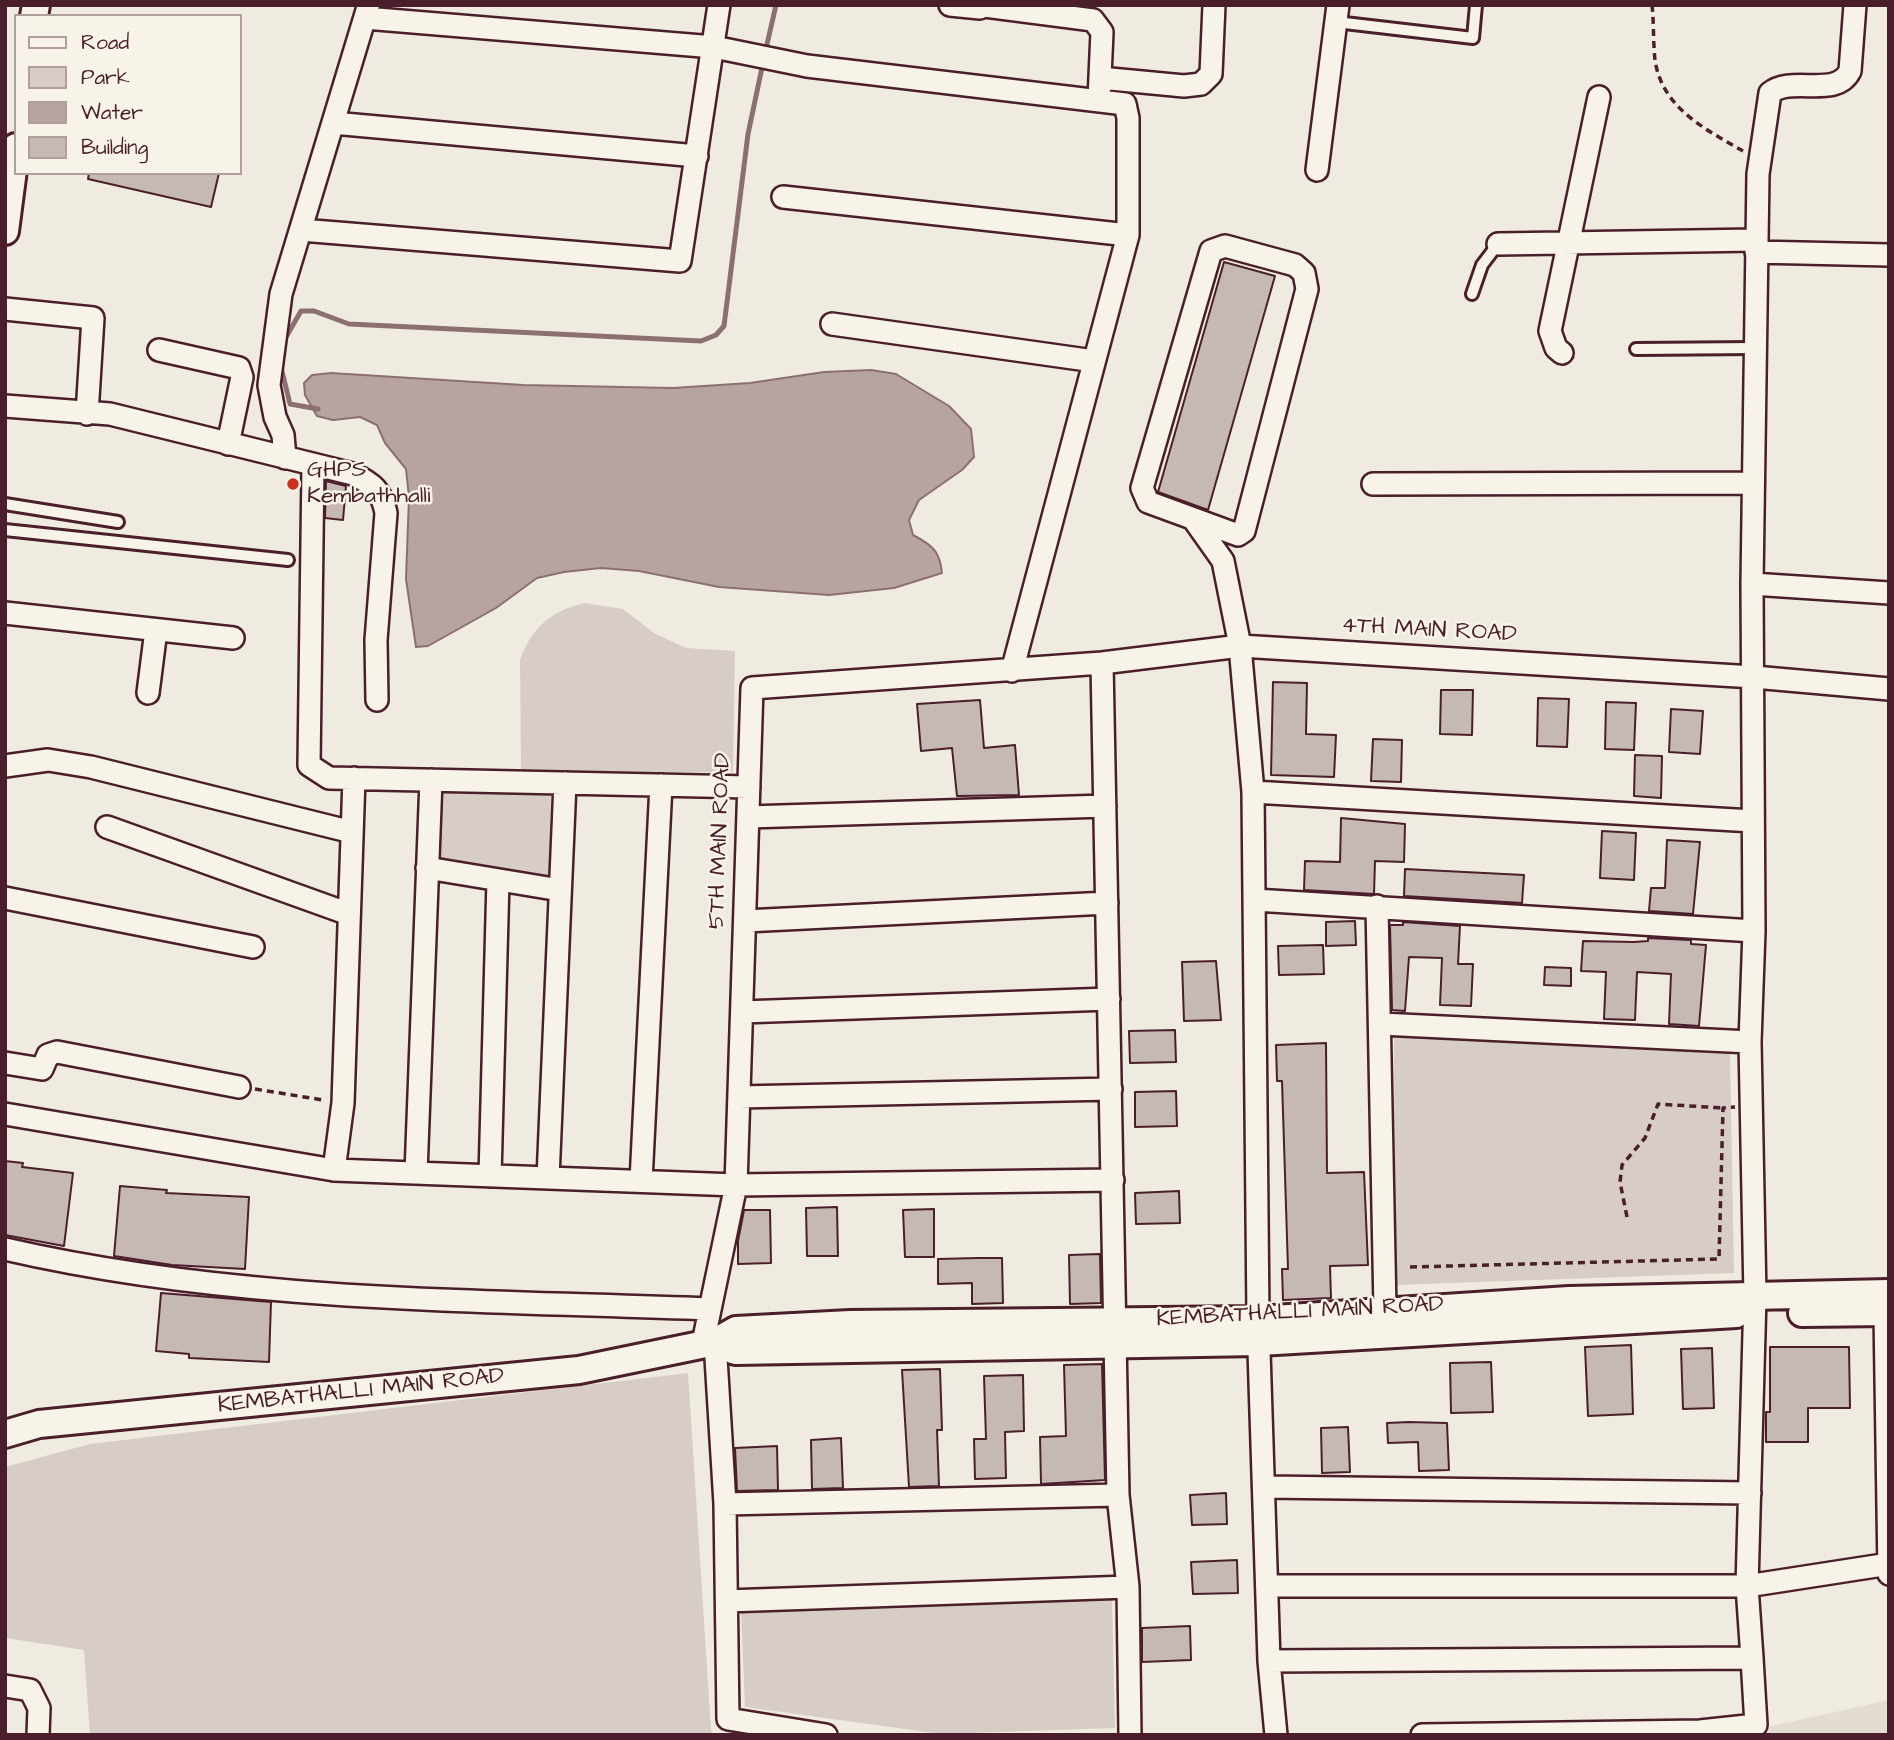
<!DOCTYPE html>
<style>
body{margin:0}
#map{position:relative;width:1894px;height:1740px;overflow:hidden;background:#f0ebe0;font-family:"Architects Daughter",sans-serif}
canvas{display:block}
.frame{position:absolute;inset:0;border:7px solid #4a1f2b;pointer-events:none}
.legend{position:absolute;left:14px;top:14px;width:228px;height:161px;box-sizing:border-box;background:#f7f3e8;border:2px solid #b29e9c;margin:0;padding:9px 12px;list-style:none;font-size:21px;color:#4a1f2b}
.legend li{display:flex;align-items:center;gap:14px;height:35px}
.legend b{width:35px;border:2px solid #b29e9c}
</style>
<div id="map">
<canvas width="1894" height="1740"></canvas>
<div class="frame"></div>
<ul class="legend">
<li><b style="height:9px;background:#f7f3e8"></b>Road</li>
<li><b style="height:19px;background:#d8cdc6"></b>Park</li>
<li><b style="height:19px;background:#b7a4a2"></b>Water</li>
<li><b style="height:19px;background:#c6b8b3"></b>Building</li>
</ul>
</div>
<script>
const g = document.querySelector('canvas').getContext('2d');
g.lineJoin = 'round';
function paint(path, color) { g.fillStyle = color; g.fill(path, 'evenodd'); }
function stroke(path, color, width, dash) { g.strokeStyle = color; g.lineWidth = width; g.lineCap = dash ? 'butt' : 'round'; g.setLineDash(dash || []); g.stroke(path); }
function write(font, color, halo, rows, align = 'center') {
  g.font = font + ' "Architects Daughter",sans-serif'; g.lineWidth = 5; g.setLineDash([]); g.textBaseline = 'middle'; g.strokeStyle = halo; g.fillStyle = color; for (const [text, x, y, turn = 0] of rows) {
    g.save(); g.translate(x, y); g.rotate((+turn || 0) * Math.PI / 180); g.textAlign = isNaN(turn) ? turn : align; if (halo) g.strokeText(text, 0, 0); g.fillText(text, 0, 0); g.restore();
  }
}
const built = new Path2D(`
 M1889,1700V1735H1732L1736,1734Z`);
const green = new Path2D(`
 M585,603L623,609L654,633L686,648L735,651L733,772H521L520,660C531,628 552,610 585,603Z
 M436,789L551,793L549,885L434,861Z
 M1394,1035L1730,1053L1734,1273L1395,1285Z
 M688,1373L711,1730L714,1735H90L84,1650L5,1638V1467L90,1444Z
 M1112,1597L1115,1728L941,1734L745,1707L741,1609Z`);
const water = new Path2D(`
 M871,370L896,374L949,406L971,429L974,457L962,470L919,500L909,520L913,535C932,545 940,551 942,573L894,588L829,595L719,587L639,571L601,568L564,572L537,578L496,608L428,646L416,647L406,579L409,497L406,469L385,443L377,425L360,417L333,420L317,416L305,395L304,383L312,375L331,373L523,385L673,388L750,383L824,372Z`);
const stream = new Path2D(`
 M765,53L776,5
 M282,344L301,311H314L349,324L701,341L716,335L724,326L748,134L763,63
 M280,363L290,404L318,409`);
const building = new Path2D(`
 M89,173H219L211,207L88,179Z
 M1224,262L1275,276L1208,510L1158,492Z
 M326,481L346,486L343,520L325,518Z
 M1273,682L1307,683L1306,734L1336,735L1334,777L1271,775Z
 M1441,690H1473L1472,735L1440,734Z
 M1538,698L1569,699L1567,747L1537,746Z
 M980,700L984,748L1015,745L1019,795L957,796L952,748L921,751L917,704Z
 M1606,702L1636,703L1634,750L1605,749Z
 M1671,709L1703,711L1700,754L1669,752Z
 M1373,739L1402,740L1401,782L1371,781Z
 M1635,755L1662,756L1661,798L1634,796Z
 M1341,818L1405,824L1404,862L1375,861L1374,894L1304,890L1305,861L1340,862Z
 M1602,831L1636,833L1634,880L1600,878Z
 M1667,840L1700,842L1693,914L1649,911L1651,888H1665Z
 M1405,869L1524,875L1522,903L1404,896Z
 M1355,921L1356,945L1326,946V922Z
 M1403,922L1460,926L1458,964H1473L1471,1006L1440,1005L1442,958L1409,957L1405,1011L1392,1010L1390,925H1403Z
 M1648,938L1691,940V944L1706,945L1699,1026L1669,1024L1671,974L1637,972L1635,1020L1604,1019L1606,972L1581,971L1583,941L1634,942L1648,941Z
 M1323,945L1324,974L1279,975L1278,946Z
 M1216,961L1221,1020L1184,1021L1182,962Z
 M1545,967L1571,968V986L1544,985Z
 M1175,1030L1176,1062L1130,1063L1129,1031Z
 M1326,1043L1327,1173L1364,1172L1368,1265L1330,1266L1331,1298L1283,1300L1282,1269H1288L1282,1081H1277L1276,1045Z
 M1176,1091L1177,1126L1135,1127V1092Z
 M5,1161L23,1163L22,1167L73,1173L64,1246L5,1235Z
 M120,1186L167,1190L166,1193L249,1197L245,1269L172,1265L114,1256Z
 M1179,1191L1180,1223L1136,1224L1135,1193Z
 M837,1207L838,1256H807L806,1208Z
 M934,1209V1257H905L903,1210Z
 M744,1210H770L771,1263L738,1264V1241Z
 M1100,1254L1101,1303L1070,1304L1069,1255Z
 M978,1258H1002L1003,1303L972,1304V1283L938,1284V1259Z
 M161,1293L271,1302L269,1362L189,1358V1354L156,1351Z
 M1631,1345L1633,1414L1588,1416L1585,1347Z
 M1770,1347H1849L1850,1408H1808V1442H1766V1412H1770Z
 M1712,1348L1714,1408L1683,1409L1681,1349Z
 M1491,1362L1493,1412L1451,1413L1450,1363Z
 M1102,1364L1105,1480L1041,1484L1040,1437L1066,1436L1064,1365Z
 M940,1369L942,1430H937L939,1486L909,1487L902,1370Z
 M1023,1375L1024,1431L1005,1432L1006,1478L975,1479L974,1439H986L984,1376Z
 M1409,1422L1447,1423L1449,1470L1419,1471L1418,1442L1388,1443L1387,1423Z
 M1348,1427L1350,1472L1322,1473L1321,1428Z
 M841,1438L843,1488L812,1489L811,1440Z
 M777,1446L778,1490L737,1491L735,1448Z
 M1226,1493L1227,1524L1192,1525L1190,1495Z
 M1237,1560L1238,1593L1193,1594L1191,1562Z
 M1190,1626L1191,1660L1142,1662V1628Z`);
const path = new Path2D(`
 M1652,5C1654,23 1653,42 1655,60C1662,108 1705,129 1743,151
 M255,1089L323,1100
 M1627,1217L1620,1182L1622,1165L1645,1138L1658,1104L1723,1108
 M1410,1267L1719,1259L1723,1108L1735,1107`);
const service = new Path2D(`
 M1336,22L1473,38L1476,5
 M1472,294L1482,265L1498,244
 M1636,349L1755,348
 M5,504L118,522
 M5,530L288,560`);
const minor = new Path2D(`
 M950,5L980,8
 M977,5L1093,20L1102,32L1099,99
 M365,18L714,47L807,66L1125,104L1128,118V235L1012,671
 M1100,78L1184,86L1201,84L1211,74L1214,5
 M333,123L697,156
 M1317,170L1338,5
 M783,197L1128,235
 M301,230L680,261L719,5
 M1498,244L1756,240
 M1225,246L1295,265L1304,273L1307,289L1244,531L1238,535L1148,502L1142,488L1211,251Z
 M1756,252L1889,255
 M5,309L93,318L87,414
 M832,324L1094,361
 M159,350L239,368L242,377L228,444
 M1562,353L1556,348L1550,331L1599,97
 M5,406L110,414L353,474C373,484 382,491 386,513L376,640L377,700
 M285,458L283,435L275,417L269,385L281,294L368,7
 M313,466L309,765L329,778L749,787
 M1373,484L1753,483
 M1194,520L1223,561L1240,646L1253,792L1258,1320L1269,1661L1276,1735
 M1752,584L1889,593
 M5,613L233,638
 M1102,663L1118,1495L1128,1587L1130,1735
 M148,693L156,630
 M5,766L48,760L91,767L352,832
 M1253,792L1753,821
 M748,817L1105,806
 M107,827L349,914
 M427,868L560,890
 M5,898L253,947
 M1255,900L1754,931
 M1377,906L1385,1310
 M745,921L1107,903
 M742,1012L1109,999
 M1381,1024L1750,1042
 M5,1063L42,1069L48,1055L57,1052L239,1087
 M739,1097L1111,1089
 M5,1114L334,1170L736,1185L1113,1180
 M334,1170L343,1103L354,778
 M416,1173L431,780
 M490,1176L498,880
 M548,1178L565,783
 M641,1181L661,785
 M5,1249C235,1302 473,1300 708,1309
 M1885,1313L1889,1574
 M715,1342L725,1504L728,1719L826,1735
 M703,1343L736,1185L752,688L1102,663L1240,646L1754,677L1889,689
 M1264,1487L1750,1493
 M725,1504L1118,1495
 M1267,1586H1747L1889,1564
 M727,1601L1128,1587
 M1269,1661L1752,1658L1747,1586L1755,1297L1750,1042L1754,931L1752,584L1758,174L1770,93C1792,75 1836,99 1850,71L1855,5
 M5,1686L30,1690L39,1708L38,1735
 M1422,1735L1700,1731L1756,1725L1752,1658`);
const tertiary = new Path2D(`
 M34,16L36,5
 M5,231L16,147
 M1802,1313L1889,1312
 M715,1342L735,1351L1259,1342L1736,1314
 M5,1434L39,1424L579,1370L715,1342L736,1330L850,1324L1258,1320L1569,1300L1889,1293`);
const markers = [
 [293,484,7,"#c8321e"]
];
const poiNames = [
 ["GHPS",307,471],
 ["Kembathhalli",307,497]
];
const streetNames = [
 ["4TH MAIN ROAD",1429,631,3],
 ["5TH MAIN ROAD",721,841,-88],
 ["KEMBATHALLI MAIN ROAD",1300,1313,-3],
 ["KEMBATHALLI MAIN ROAD",361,1392,-6]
];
paint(built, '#e3dcd2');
paint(green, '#d8cdc6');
paint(water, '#b7a4a2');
stroke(water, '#8b6f72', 2);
stroke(stream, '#8b6f72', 5);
paint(building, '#c6b8b3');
stroke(building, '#4a1f2b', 2);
stroke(service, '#4a1f2b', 16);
stroke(minor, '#4a1f2b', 26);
stroke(tertiary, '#4a1f2b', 32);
stroke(path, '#4a1f2b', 3.5, [7, 5]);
stroke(service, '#f7f3e8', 10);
stroke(minor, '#f7f3e8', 21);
stroke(tertiary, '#f7f3e8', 26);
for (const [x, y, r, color] of markers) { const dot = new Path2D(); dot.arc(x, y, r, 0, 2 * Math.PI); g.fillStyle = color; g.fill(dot); stroke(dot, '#f7f3e8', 2.5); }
write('23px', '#4a1f2b', '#f7f3e8', poiNames, 'left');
write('23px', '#4a1f2b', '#f7f3e8', streetNames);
</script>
